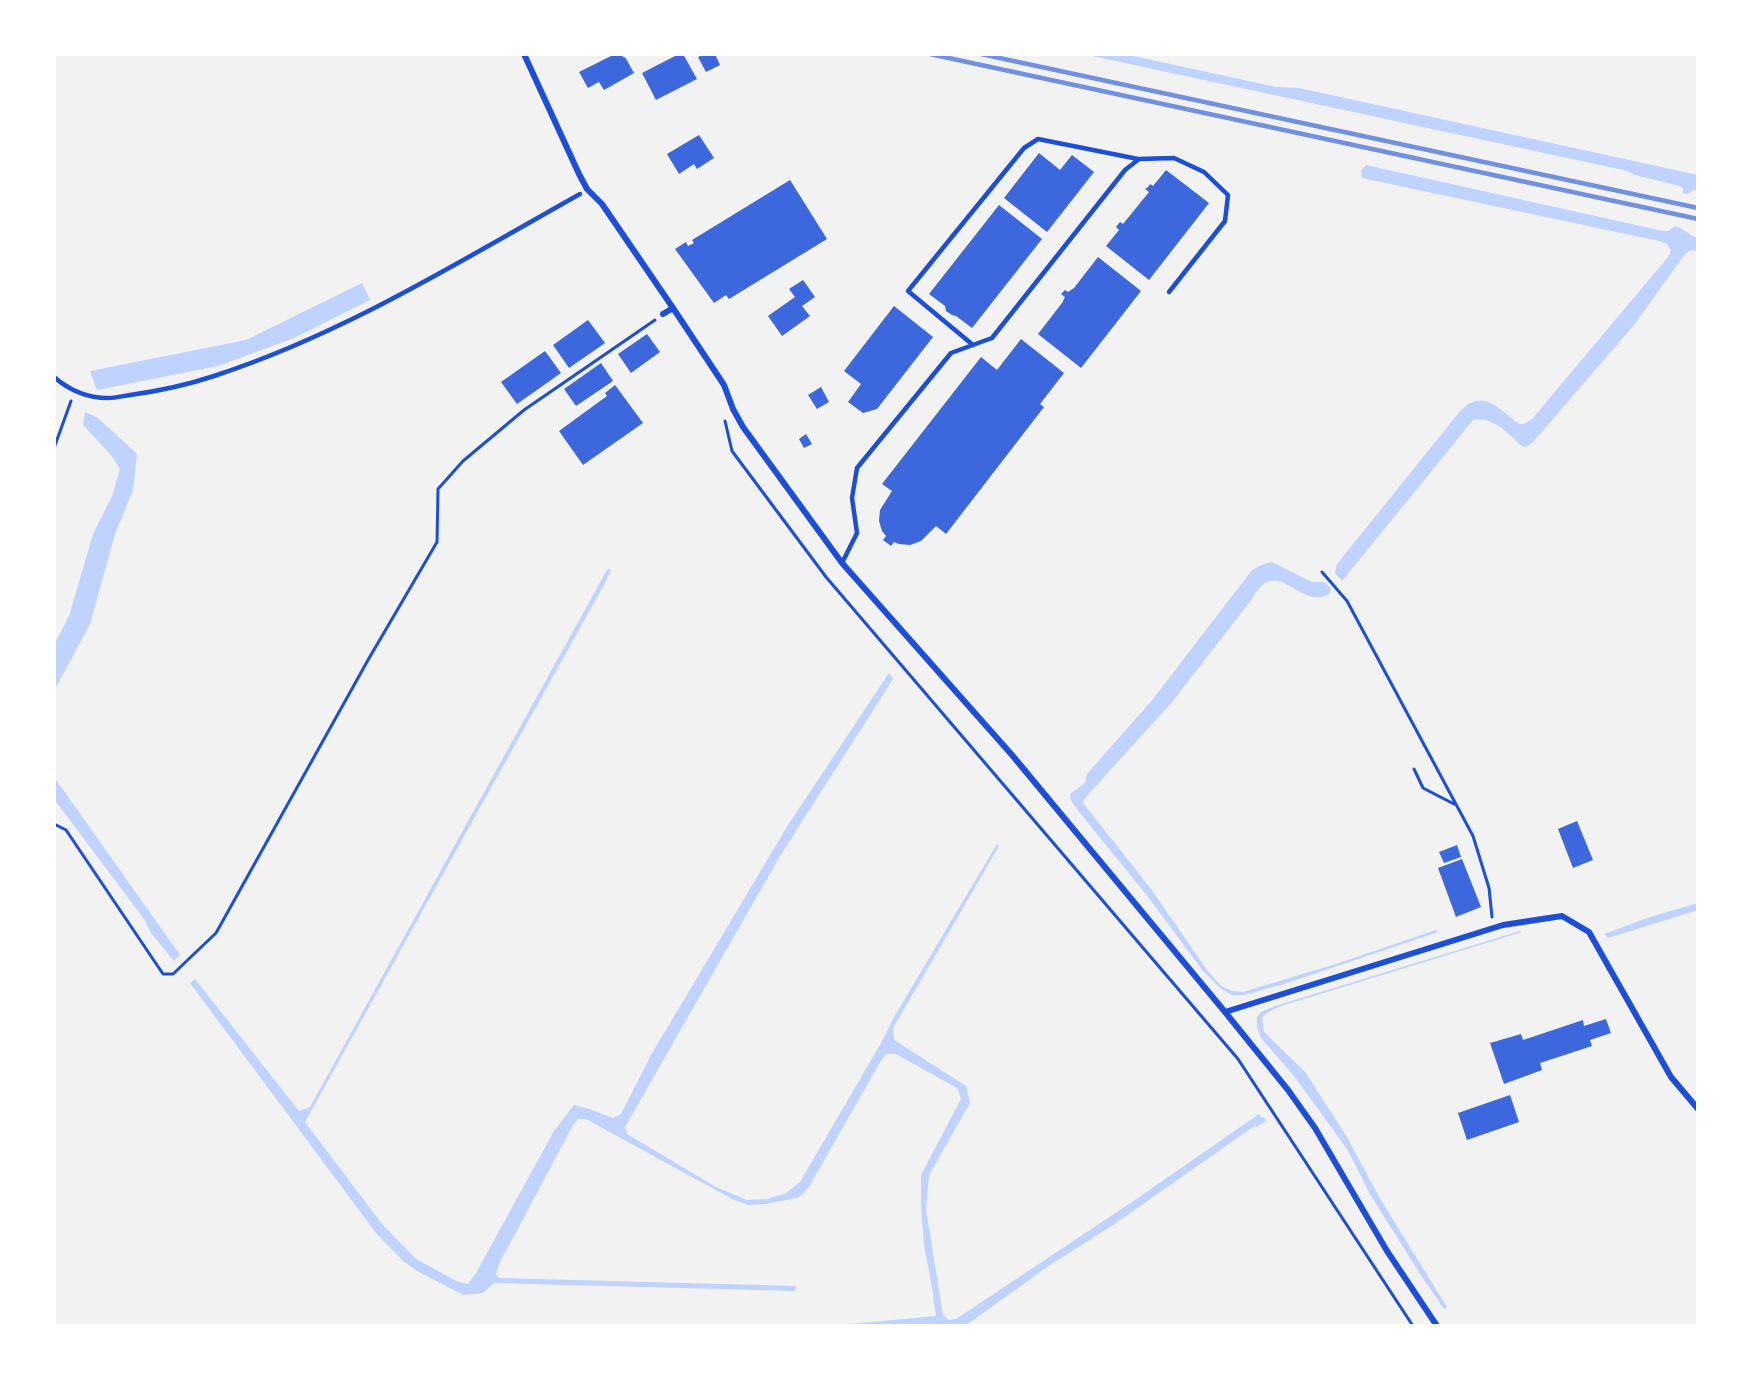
<!DOCTYPE html>
<style>
body{margin:0}
#map{position:relative;width:1752px;height:1380px;overflow:hidden;background:#f2f2f2;font-family:"Nunito Sans",sans-serif}
canvas{display:block}
.frame{position:absolute;inset:0;border:56px solid #fff;pointer-events:none}
</style>
<div id="map">
<canvas width="1752" height="1380"></canvas>
<div class="frame"></div>
</div>
<script>
const g = document.querySelector('canvas').getContext('2d');
g.lineJoin = 'round';
function paint(path, color) { g.fillStyle = color; g.fill(path, 'evenodd'); }
function stroke(path, color, width, dash) { g.strokeStyle = color; g.lineWidth = width; g.lineCap = dash ? 'butt' : 'round'; g.setLineDash(dash || []); g.stroke(path); }
const water = new Path2D(`
 M1083,54H1124L1276,87L1299,88L1698,175V191L1693,190L1687,194L1683,193V189L1680,186L1635,175L1628,171Z
 M1366,165L1663,231H1668L1675,226C1683,228 1689,235 1698,238V251L1691,250L1685,254L1634,325L1533,442L1528,446L1523,447C1508,434 1493,415 1473,420L1342,581L1335,573L1337,564L1461,410C1483,388 1499,409 1519,424H1524L1532,419L1668,257L1671,250L1666,243L1659,241L1362,178L1361,171Z
 M362,283L370,300L294,338L218,366L97,390L90,371L246,340Z
 M85,412L98,418L137,454L133,490L115,534L90,624L54,691V645L69,616L93,534L112,496L120,469L111,455L83,425Z
 M1272,562L1312,582H1324L1331,588L1329,594C1300,611 1276,552 1252,599L1172,702L1085,798L1083,803L1151,889L1207,970L1221,986L1232,991L1243,992L1339,963L1436,930L1438,932L1284,984L1244,995H1232L1221,989L1203,971L1148,897L1076,808L1071,800L1070,794L1085,783L1087,774L1153,699L1252,570L1261,565Z
 M608,568L611,570L605,583L305,1122L382,1224L416,1259L456,1281L468,1284L476,1273L554,1131L574,1105L589,1109L613,1118L621,1114L651,1055L788,825L889,673L893,679L780,856L625,1127L627,1134L716,1187L747,1200L767,1199L786,1193L800,1182L881,1043L894,1017L997,844L999,846L893,1028L894,1040L966,1086L970,1103L929,1175L926,1210L943,1315L949,1320L956,1319L1132,1202L1259,1114L1263,1120L1113,1225L1050,1265L965,1326H940L937,1325L850,1326V1324L936,1316L931,1281L924,1246L921,1206V1175L961,1099L957,1088L896,1054H886L879,1064L810,1185L803,1194L797,1198L766,1204L748,1205L734,1200L586,1119H578L573,1125L499,1264L496,1275L500,1278L796,1286L795,1291L494,1283L483,1293L463,1295L419,1272L403,1261L376,1233L190,983L195,979L299,1111L310,1107Z
 M54,777L180,955L174,961L151,933L144,919L54,799Z
 M1698,903V910L1608,938L1604,934L1650,917Z
 M1520,931L1522,932L1278,1007L1265,1014L1262,1018L1264,1032L1305,1072L1347,1137L1379,1197L1447,1307L1444,1309L1422,1277L1371,1196L1347,1149L1294,1076L1261,1038L1257,1028V1017L1261,1012L1275,1006Z`);
const stream = new Path2D(`
 M1257,1124L1263,1120L1258,1123`);
const building = new Path2D(`
 M615,54H621L624,58L625,57L634,73L604,90L599,82L588,88L579,72Z
 M679,54H683L697,79L656,100L642,73Z
 M704,54H715L720,65L706,72L698,57Z
 M699,135L714,158L697,169L694,164L679,174L667,154Z
 M1039,153L1060,170L1072,155L1094,172L1047,232L1004,198Z
 M1166,170L1209,203L1149,280L1106,246L1119,230L1116,227L1120,222L1123,224L1149,192L1145,189L1148,187L1150,184L1153,186Z
 M790,180L827,239L729,299L726,295L714,303L675,249L686,242L688,246L694,243L692,240Z
 M999,205L1042,239L972,328L956,316L952,315L946,311L945,306L929,294Z
 M1098,257L1141,291L1081,368L1038,334L1062,303L1065,297L1061,294L1065,290L1068,292L1074,288Z
 M803,280L815,297L802,306L810,316L782,336L768,316L795,297L789,289Z
 M894,306L933,337L877,409L863,413L848,402L861,384L844,371Z
 M588,320L605,343L569,368L553,345Z
 M647,334L660,352L631,373L618,354Z
 M1021,339L1064,373L1040,404L1044,407L946,534L936,526L921,541L910,545L899,544L894,542L891,546L883,540L886,536L882,531L879,521L880,510L892,491L882,484L981,357L997,370Z
 M545,351L561,373L517,404L501,382Z
 M601,363L613,381L576,406L564,389Z
 M615,385L643,423L583,465L559,431L607,396L605,393Z
 M821,387L829,402L817,409L808,395Z
 M806,434L812,444L804,448L799,439Z
 M1577,821L1593,860L1573,868L1558,829Z
 M1457,845L1461,857L1444,863L1439,852Z
 M1462,859L1481,907L1456,917L1438,868Z
 M1606,1019L1611,1033L1590,1040L1592,1046L1540,1063L1542,1070L1504,1084L1490,1043L1521,1034L1523,1040L1583,1020L1584,1026Z
 M1510,1095L1519,1122L1467,1140L1458,1113Z`);
const path = new Path2D(`
 M725,421L732,451L826,577L1238,1059L1413,1326
 M54,448L71,401
 M1322,572L1347,601L1473,836L1489,888L1492,917
 M1414,769L1423,788L1454,804
 M54,824L66,830L163,974H173L216,933L368,660L437,542L438,489L463,461L524,410L655,320`);
const service = new Path2D(`
 M973,345L908,291L1024,148L1038,139L1138,159
 M54,377C69,390 88,398 108,398C115,398 123,396 130,395C159,391 187,385 214,376C344,334 462,260 580,194
 M842,563L857,533L852,498L857,468L951,353L992,338L1125,170L1139,159L1174,158L1204,172L1228,195L1225,221L1169,292`);
const minor = new Path2D(`
 M524,54L579,174L587,189L602,204L673,308L724,385L733,409L743,427L842,563L1012,755L1225,1012L1288,1090L1315,1128L1387,1251L1437,1326
 M663,314L673,308
 M1225,1012L1503,925L1562,916L1589,932L1671,1077L1698,1109`);
const rail = new Path2D(`
 M930,54L1698,219
 M981,54L1698,208`);
paint(water, '#bfd3fe');
stroke(stream, '#bfd3fe', 5);
paint(building, '#3d67dc');
stroke(path, '#1d4ed8', 3);
stroke(service, '#1d4ed8', 4.5);
stroke(minor, '#1d4ed8', 6);
stroke(rail, '#7290e2', 4.5);
</script>
